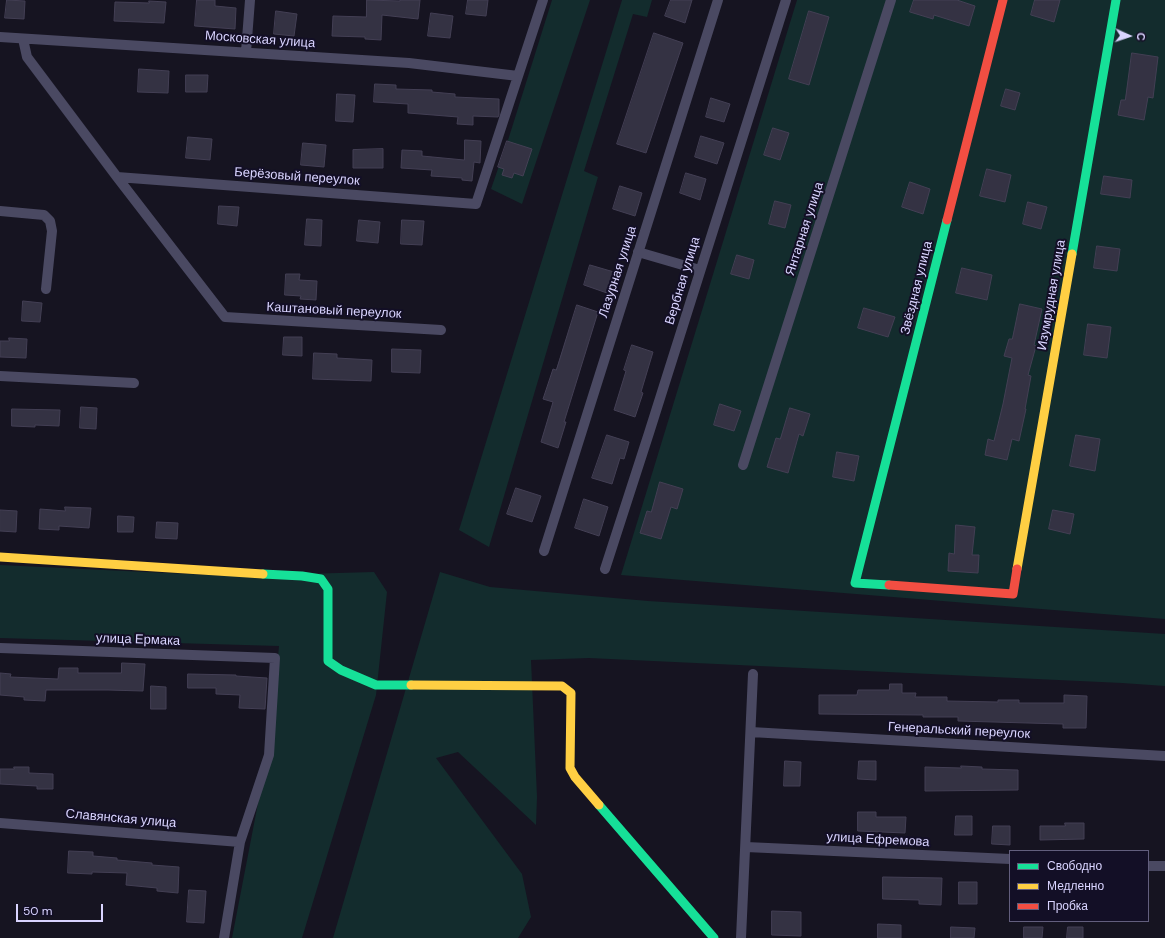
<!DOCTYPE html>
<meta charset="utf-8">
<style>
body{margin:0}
#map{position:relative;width:1165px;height:938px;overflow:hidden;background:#161421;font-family:"DM Sans",sans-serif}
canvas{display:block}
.legend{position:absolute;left:1009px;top:850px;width:140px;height:72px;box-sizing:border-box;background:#130f26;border:1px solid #625e7d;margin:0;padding:5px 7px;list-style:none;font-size:12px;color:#d9d4ff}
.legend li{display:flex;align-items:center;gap:8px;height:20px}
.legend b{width:20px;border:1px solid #625e7d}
.north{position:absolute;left:1109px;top:16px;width:40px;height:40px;-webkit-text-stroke:3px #130f26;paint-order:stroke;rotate:93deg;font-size:11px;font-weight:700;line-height:16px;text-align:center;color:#d9d4ff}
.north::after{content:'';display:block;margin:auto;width:14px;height:18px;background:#d9d4ff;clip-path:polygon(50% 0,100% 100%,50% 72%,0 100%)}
.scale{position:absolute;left:16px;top:904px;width:87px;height:18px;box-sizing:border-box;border:2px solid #d9d4ff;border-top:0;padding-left:5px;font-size:12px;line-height:14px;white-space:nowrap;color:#d9d4ff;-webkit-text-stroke:3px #130f26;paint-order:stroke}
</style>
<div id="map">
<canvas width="1165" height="938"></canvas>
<ul class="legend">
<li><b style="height:5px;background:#16e098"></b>Свободно</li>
<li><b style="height:5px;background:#ffcf43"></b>Медленно</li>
<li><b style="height:5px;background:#f24e42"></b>Пробка</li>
</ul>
<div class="north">С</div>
<div class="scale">50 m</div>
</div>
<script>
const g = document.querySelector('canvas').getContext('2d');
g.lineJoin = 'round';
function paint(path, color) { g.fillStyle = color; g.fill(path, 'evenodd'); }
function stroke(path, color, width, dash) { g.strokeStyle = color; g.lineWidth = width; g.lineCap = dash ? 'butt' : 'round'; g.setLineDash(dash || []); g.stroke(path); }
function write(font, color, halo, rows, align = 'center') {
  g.font = font + ' "DM Sans",sans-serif'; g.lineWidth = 4; g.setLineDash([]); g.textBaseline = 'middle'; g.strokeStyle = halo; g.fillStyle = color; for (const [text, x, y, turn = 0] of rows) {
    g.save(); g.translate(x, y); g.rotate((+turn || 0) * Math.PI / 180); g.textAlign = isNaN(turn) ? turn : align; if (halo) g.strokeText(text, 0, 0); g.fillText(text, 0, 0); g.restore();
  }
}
const green = new Path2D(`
 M552,0H590L522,204L491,189L509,137Z
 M622,0H652L647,17L633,14L584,171L598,177L489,547L459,530Z
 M797,0H1165V619L621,575Z
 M0,565L230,576L374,572L387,592L376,695L302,938H232L270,741L279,646L0,638Z
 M440,572L490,587L648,601L1165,634V686L1122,683L589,658L531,660L537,797L536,825L458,752L436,758L522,874L531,917L518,938H333Z`);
const building = new Path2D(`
 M7,0L25,1L24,19L5,18Z
 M197,0H215V6L236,8L235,29L195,26Z
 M367,0L400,1V0H420L418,19L382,15L381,40L365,39V37L332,36L333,16L366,17Z
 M468,0H488L486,16L466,14Z
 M671,0H692L685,23L665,16Z
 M914,0H957L975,6L969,26L934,15L933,19L910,12Z
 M1035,0H1060L1054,22L1031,15Z
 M149,1L166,2L164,23L114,21L115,2L149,3Z
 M276,11L297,14L294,36L274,34Z
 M809,11L829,17L809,85L789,79Z
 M431,13L453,16L450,38L428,36Z
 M654,33L683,43L646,153L617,144Z
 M1132,53L1158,57L1153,98L1148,97L1144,120L1118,115L1121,100H1125Z
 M139,69L169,71L168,93L138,92Z
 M186,75H208L207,92H186Z
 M375,84L396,85V89L432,90V92L455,94V97L499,99V115L498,117L473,116V125L457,124L458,117L408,113V104L374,102Z
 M1006,89L1020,93L1015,110L1001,106Z
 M337,94L355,95L353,122L336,121Z
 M711,98L730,104L724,122L706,117Z
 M773,128L789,133L780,160L764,155Z
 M701,136L724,143L717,164L695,157Z
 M188,137L212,139L210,160L186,158Z
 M465,140L481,141L480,163L474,162L472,181L462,180V178L431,176L432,170L401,168L402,150L422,151V156L464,160Z
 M507,141L532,149L523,176L514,173L512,178L502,175L504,169L498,167Z
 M303,143L326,145L324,167L301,165Z
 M383,149V168H353V150Z
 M987,169L1011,175L1005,202L980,196Z
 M686,173L706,179L700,200L680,193Z
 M1104,176L1132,180L1130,198L1101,194Z
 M910,182L930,189L923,214L902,207Z
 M620,186L642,193L635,216L613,209Z
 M775,201L791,205L785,228L769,224Z
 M1028,202L1047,207L1041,229L1023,224Z
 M219,206L239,207L237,226L218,224Z
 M307,219L322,220L321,246L305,245Z
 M359,220L380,222L378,243L357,241Z
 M402,220L424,221L422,245L401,244Z
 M1097,246L1120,249L1117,271L1094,268Z
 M737,255L754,260L749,279L731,274Z
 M590,265L614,272L607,293L584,285Z
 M962,268L992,275L987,300L956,293Z
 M286,274H300L299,280L317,281L316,300L300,299L301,296L285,295Z
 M23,301L42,303L40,322L22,321Z
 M1020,304L1042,309L1034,345L1036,346L1028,375L1031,376L1025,409H1026L1019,441L1012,439L1007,460L985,455L988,439L994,441L1003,404L1012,358L1004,356L1009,339H1012Z
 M577,305L598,312L564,422H566L558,448L541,442L553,402L543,399L553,369L556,370Z
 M864,308L895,317L888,337L858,328Z
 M1088,324L1111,327L1107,358L1084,355Z
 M284,337H302V356L283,355Z
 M9,338L27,339L26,358L0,357V341H9Z
 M632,345L653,352L641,392L643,393L635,417L614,410L626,371L624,370Z
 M392,349L421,350L420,373L392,372Z
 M314,353L337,354V358L372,360L371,381L313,379Z
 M720,404L741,411L734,431L714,425Z
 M81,407L97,408L96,429L80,428Z
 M790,408L810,414L803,436L799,434L788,473L767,467L776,438L780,439Z
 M12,409L60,410L59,426L35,425V427L12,426Z
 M607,435L629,442L624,459L620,458L612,484L592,478Z
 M1076,435L1100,439L1095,471L1070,466Z
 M837,452L859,456L854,481L833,477Z
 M660,482L683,489L677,509L671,507L661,539L640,533L647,511L651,512Z
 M516,488L541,496L532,522L507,514Z
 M584,499L608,507L599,536L575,528Z
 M65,507L91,508L89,528L59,526V530L39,529L40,509L65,511Z
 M0,510L17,511L16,532L0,531Z
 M1053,510L1074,514L1070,534L1049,529Z
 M118,516L134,517L133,532H118Z
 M157,522L178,523L177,539L156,538Z
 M956,525L975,527L972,555H979L978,573L948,571L949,553L954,554Z
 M122,663L145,664L143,691L108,690H46L45,701L24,700V697L0,695V673L11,674L10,677L58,679L59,668H78V673H121Z
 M188,674L236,675V676L267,678L265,709L239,708L240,695L216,694V688H188Z
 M890,684H902V693H916L915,697H947V701L998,702V700H1019V703H1064V695L1087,696L1086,728H1063V724L958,721V717H923V715L819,714V695H857L858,690H889Z
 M151,686L166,687V709H151Z
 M785,761L801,762L800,786H784Z
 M859,761H876V780L858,779Z
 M961,766L982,767V769L1018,770V790L925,791V767L961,768Z
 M14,767H29V773L53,774V789H37V786L0,784V769H14Z
 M858,812H876V817H906L905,833L858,831Z
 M956,816H972V835H955Z
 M1065,823H1084V839L1040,840V826H1065Z
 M993,826H1010V845L992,844Z
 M69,851L93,852V856L117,858V860L152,863V865L179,867L178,893L157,891V888L126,885L127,873L92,872V874L68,873Z
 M883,877L942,878L941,905L919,904V900L883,899Z
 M959,882H977V904H959Z
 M189,890L206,891L204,923L187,922Z
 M772,911L801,912V936L772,935Z
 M878,924L901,925V938H878Z
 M951,927L975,928L974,938H951Z
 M1024,927H1043L1042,938H1024Z
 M1068,927H1083V938H1067Z`);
const street = new Path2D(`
 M0,37L409,63L518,76
 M23,39L27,57L117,177L225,317L441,330
 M246,52L250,0
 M117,177L476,204L543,0
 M0,211L44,215L50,221L52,231L46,289
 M638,252L700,270
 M0,376L134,383
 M743,465L891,0
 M544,551L718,0
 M605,569L649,433L786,0
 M0,648L275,658L269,755L240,842L224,938
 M751,732L1165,756
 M0,823L240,842
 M746,847L1010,859
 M1148,866H1165
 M741,938L753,674`);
const fast = new Path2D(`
 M1072,254L1116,0
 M263,574L302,576L321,579L328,589V661L341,670L376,685H411
 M889,585L855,583L947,220
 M599,805L714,938`);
const slow = new Path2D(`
 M0,557L263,574
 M1017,569L1072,254
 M411,685L562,686L571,693L570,768L575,777L599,805`);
const jam = new Path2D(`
 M947,220L1003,0
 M889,585L1013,594L1017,569`);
const streetNames = [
 ["Московская улица",260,40,4],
 ["Берёзовый переулок",297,177,4],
 ["Янтарная улица",805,229,-72],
 ["Лазурная улица",618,272,-72],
 ["Вербная улица",683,281,-73],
 ["Звёздная улица",917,288,-76],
 ["Изумрудная улица",1052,295,-80],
 ["Каштановый переулок",334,311,3],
 ["улица Ермака",138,640,2],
 ["Генеральский переулок",959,731,3],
 ["Славянская улица",121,819,5],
 ["улица Ефремова",878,840,3]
];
paint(green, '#132c2d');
paint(building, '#343243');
stroke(building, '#433f54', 1);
stroke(street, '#4a4962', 10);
stroke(fast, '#16e098', 9);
stroke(slow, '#ffcf43', 9);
stroke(jam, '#f24e42', 9);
write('13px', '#d9d4ff', '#130f26', streetNames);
</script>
